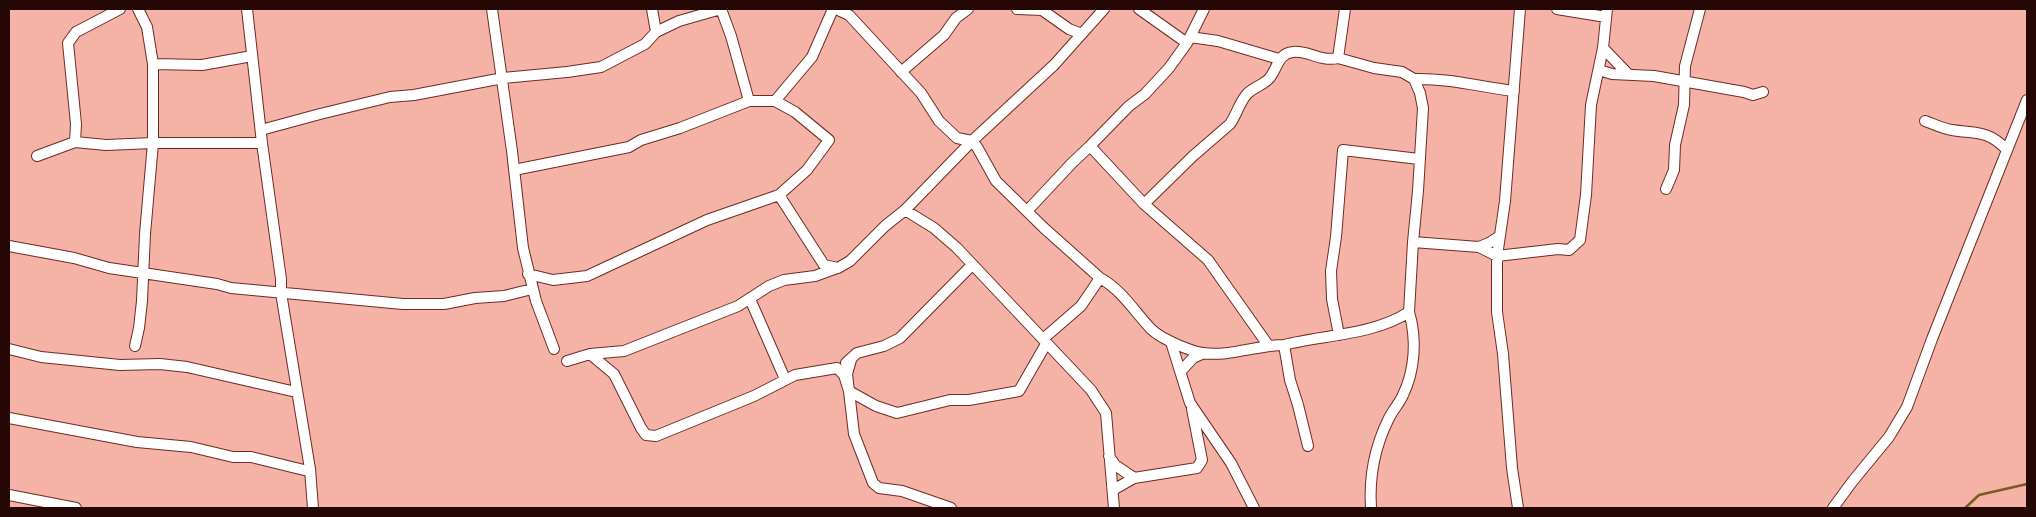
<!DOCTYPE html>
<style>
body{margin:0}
#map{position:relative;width:2036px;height:517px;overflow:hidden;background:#f5b3a7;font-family:"Varela Round",sans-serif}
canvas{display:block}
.frame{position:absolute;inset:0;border:10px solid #250805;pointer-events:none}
</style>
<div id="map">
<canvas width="2036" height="517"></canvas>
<div class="frame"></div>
</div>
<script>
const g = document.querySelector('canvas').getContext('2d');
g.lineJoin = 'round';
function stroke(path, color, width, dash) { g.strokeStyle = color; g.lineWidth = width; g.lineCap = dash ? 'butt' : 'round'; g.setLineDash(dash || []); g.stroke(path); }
const stream = new Path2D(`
 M1965,508L1979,495L2027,484`);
const minor = new Path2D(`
 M138,9L147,27L153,64L202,65L252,56
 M492,9L512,151L523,248L536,301L554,349
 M652,9L656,32
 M721,9L731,36L749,101
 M836,9L849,15L921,93L939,121L957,138L972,141L977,147L996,181L1044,228L1100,278
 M1017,9L1042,10L1069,29L1082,34
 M1139,9L1187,43
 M1204,9L1187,43L1169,68L1145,94L1129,106L1090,146L1144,204L1208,260L1268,345
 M1345,9L1338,58L1374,68L1402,72L1414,79L1420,93L1423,108L1418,191L1413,242L1479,247L1489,243L1500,236
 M1557,9L1606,17
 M1190,37L1218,41L1279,59
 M1603,48L1628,74
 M1599,70L1612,74L1654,76L1744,92L1753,95L1763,92
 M901,72L944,35L956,18L968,9
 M1414,79C1448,78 1481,87 1514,91
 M775,101L812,57L833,9
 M1925,121C1934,124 1943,129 1952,130C1977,134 1988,130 2007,150
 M261,130L320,114L390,97L414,95L503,78L567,72L601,67L645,44L656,32L679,21L721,9
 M75,142L76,124L68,43L76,32L120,9
 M37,156L75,142L106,145L153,143H262
 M514,170L629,147L641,140L680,128L749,101H775L795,112L829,140L807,170L779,195L707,220L587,276L553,280L528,274
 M1666,189L1674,170L1675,145L1684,105L1685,66L1700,9
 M779,195L824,265L838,268L850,261L885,226L905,210L972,141L1054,65L1104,9
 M1144,204L1193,156L1230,124C1237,114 1239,103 1247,94C1253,87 1267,84 1271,76C1278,66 1279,53 1293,52C1308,50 1320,62 1338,58
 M905,210L934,228L957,248L1091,390L1106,413L1114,508
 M1028,210L1072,163L1090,146
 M9,246L74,258L109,268L217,284L231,288L403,304H444L475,298L504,296L532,289
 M1479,247L1497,256L1558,249L1569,250L1580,240L1586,195L1591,105L1603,48L1607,9
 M750,299L785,379
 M1339,335L1332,299L1331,271L1336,237L1343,150L1419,159
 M1043,339L1081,306L1100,278C1122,290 1134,311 1151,329C1158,336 1169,341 1178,345C1185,348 1195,352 1203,353C1228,357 1258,345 1284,345
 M1171,342L1190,403L1231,463L1254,508
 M135,346L139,328L142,301L145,234L153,143V64
 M9,349L41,357L120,365L160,364L187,367L296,392
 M590,354L614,374L641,428L646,435L656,436L754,396L795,375L837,368L844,375L849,391L854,434L873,483L879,488L902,491L951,508
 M851,360L847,374L849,391L876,406L897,413L950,400H969L1019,391L1046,344
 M567,361L590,354L624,351L738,306L769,286L784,280L815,276L837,268
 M846,363L857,353L884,346L900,338L972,265
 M1181,371L1193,358L1204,353
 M9,418L137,442L191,447L233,457H251L304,470L310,469L281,293V279L262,143L247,9
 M1308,446L1298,405L1290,380L1284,345C1323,335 1374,335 1409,312L1413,242
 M1109,456L1115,465L1134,478
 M310,469L313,508
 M1113,490L1134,478L1197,468L1202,460L1192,409
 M9,495L76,508
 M1371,508C1369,478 1375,446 1389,418C1393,410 1399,404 1403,395C1415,370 1417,339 1409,312
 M1518,508L1512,468L1503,354L1497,312V256L1505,201L1520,9
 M1833,508L1852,482L1889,437L1907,407L1932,339L2027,100`);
stroke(stream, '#785c22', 2.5);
stroke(minor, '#6f2b21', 12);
stroke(minor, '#fff', 10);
</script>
